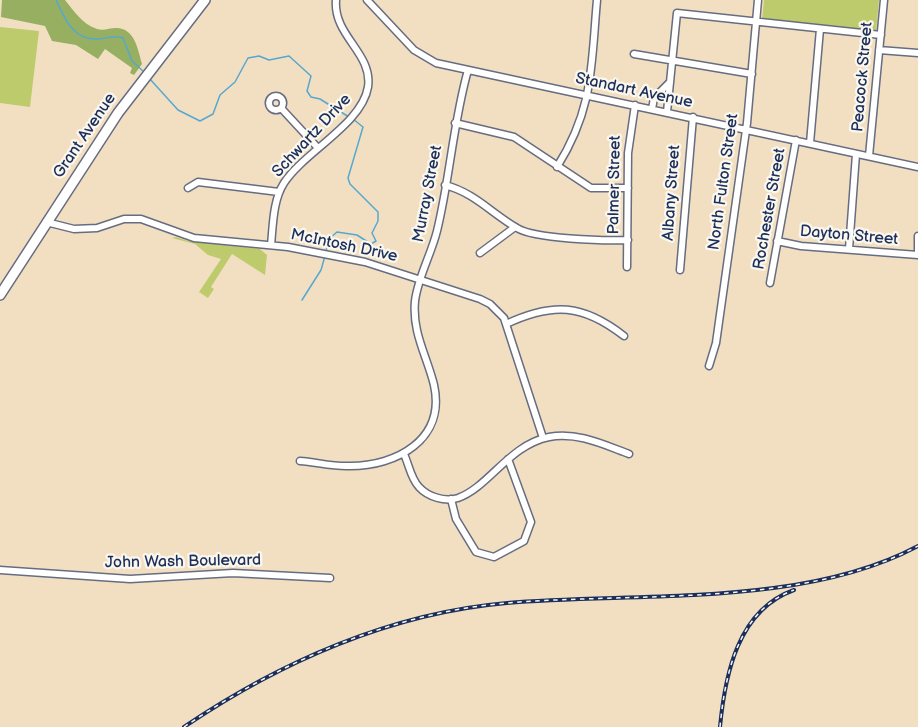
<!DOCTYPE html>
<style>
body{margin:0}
canvas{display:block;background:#f2dfc1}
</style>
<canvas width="918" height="727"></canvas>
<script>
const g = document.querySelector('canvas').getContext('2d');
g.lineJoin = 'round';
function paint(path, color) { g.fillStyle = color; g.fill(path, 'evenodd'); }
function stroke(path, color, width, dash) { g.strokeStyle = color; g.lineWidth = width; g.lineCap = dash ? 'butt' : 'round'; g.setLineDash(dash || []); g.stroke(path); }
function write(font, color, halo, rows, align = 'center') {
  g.font = font + ' "Balsamiq Sans",sans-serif'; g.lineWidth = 4.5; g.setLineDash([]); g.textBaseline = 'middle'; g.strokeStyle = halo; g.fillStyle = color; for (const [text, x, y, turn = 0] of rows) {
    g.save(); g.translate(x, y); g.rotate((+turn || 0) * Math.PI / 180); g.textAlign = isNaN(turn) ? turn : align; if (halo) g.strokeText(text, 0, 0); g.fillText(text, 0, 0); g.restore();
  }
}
const green = new Path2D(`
 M764,0H879L876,32L762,20Z
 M0,27L39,31L30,107L0,103Z
 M176,237L188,241L260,249L267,255L265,275L232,254L211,287L214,289L208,298L199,292L221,259L208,255L195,244L172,238Z`);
const forest = new Path2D(`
 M2,0H65C74,11 82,24 97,29C104,31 109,28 116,28C135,28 138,50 142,64L134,75L130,73L132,68L105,49L98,59L76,45L52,41L45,26L1,17Z`);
const stream = new Path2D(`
 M56,0C65,19 73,41 99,39C108,38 115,35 123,38L132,61L144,72
 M149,78L178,110L200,121L213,114L220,95L235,82L248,58L259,56L269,60L289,56L311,76L307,91L311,97L320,99L349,117
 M326,251L330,238L337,232L357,235L371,244L376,241L372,233L378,221V212L350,184L348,178L363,127L353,119
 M302,300L321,270L325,256`);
const minor = new Path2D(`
 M367,0L414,50L436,63L918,167
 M879,50L918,53
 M634,54L752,74
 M269 103a7 7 0 1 1 14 0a7 7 0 1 1-14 0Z
 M281,108L318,148
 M652,109L654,98L670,82
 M667,112L677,13L881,35
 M455,123L514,137L591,188H628
 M810,143L820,29
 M869,156L884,0
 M557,167C594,108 591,66 597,0
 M445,185C475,193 491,213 517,228C535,239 604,241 628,240
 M188,188L198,182L279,192
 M46,222L74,229L97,228L124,219H141L194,238L288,247L365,262L480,299L490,304L504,318L543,438
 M777,241L801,246L918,255
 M271,245C273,225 273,200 284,183C304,152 362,124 368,87C373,53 333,36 336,0
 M849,249L856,154
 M480,253L515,227
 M918,255V236
 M627,267L628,153L635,105
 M680,270L693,117
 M770,283L796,140
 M506,324C553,302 583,304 624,336
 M709,366L716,343L747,123L758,0
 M404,454C409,465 411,479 419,487C428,497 445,502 458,498C489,487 509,445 549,437C578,432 602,444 629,454
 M300,461C316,462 333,467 350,466C396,466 446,440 434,385C427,356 412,333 415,301C418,277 431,255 437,231C450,178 453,123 468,70
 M451,499L456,519L476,552L494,557L524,541L531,522L508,459
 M0,570L130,579L233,573L330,578`);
const highway = new Path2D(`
 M0,295L118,113L205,0`);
const rail = new Path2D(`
 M184,727C280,662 391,613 507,603C636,592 802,608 918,546
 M720,727C725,674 738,610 794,590`);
const streetNames = [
 ["Peacock Street",863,77,-85],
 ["Standart Avenue",634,91,12],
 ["Grant Avenue",85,136,-56],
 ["Schwartz Drive",312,136,-47],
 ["North Fulton Street",724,182,-82],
 ["Palmer Street",615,185,-89],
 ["Albany Street",672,193,-86],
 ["Murray Street",428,194,-79],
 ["Rochester Street",770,209,-80],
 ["Dayton Street",849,236,5],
 ["McIntosh Drive",344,246,12],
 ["John Wash Boulevard",183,562,-1]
];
paint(green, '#becb6d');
paint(forest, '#96af60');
stroke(stream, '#56a8d1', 1.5);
stroke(minor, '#666d81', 9);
stroke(highway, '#666d81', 12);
stroke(minor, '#fff', 6);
stroke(highway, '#fff', 9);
stroke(rail, '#1b2f5e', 4);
stroke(rail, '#fbf7ec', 1.5, [4.5]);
write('16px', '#1b2f5e', '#fbf7ec', streetNames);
</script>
